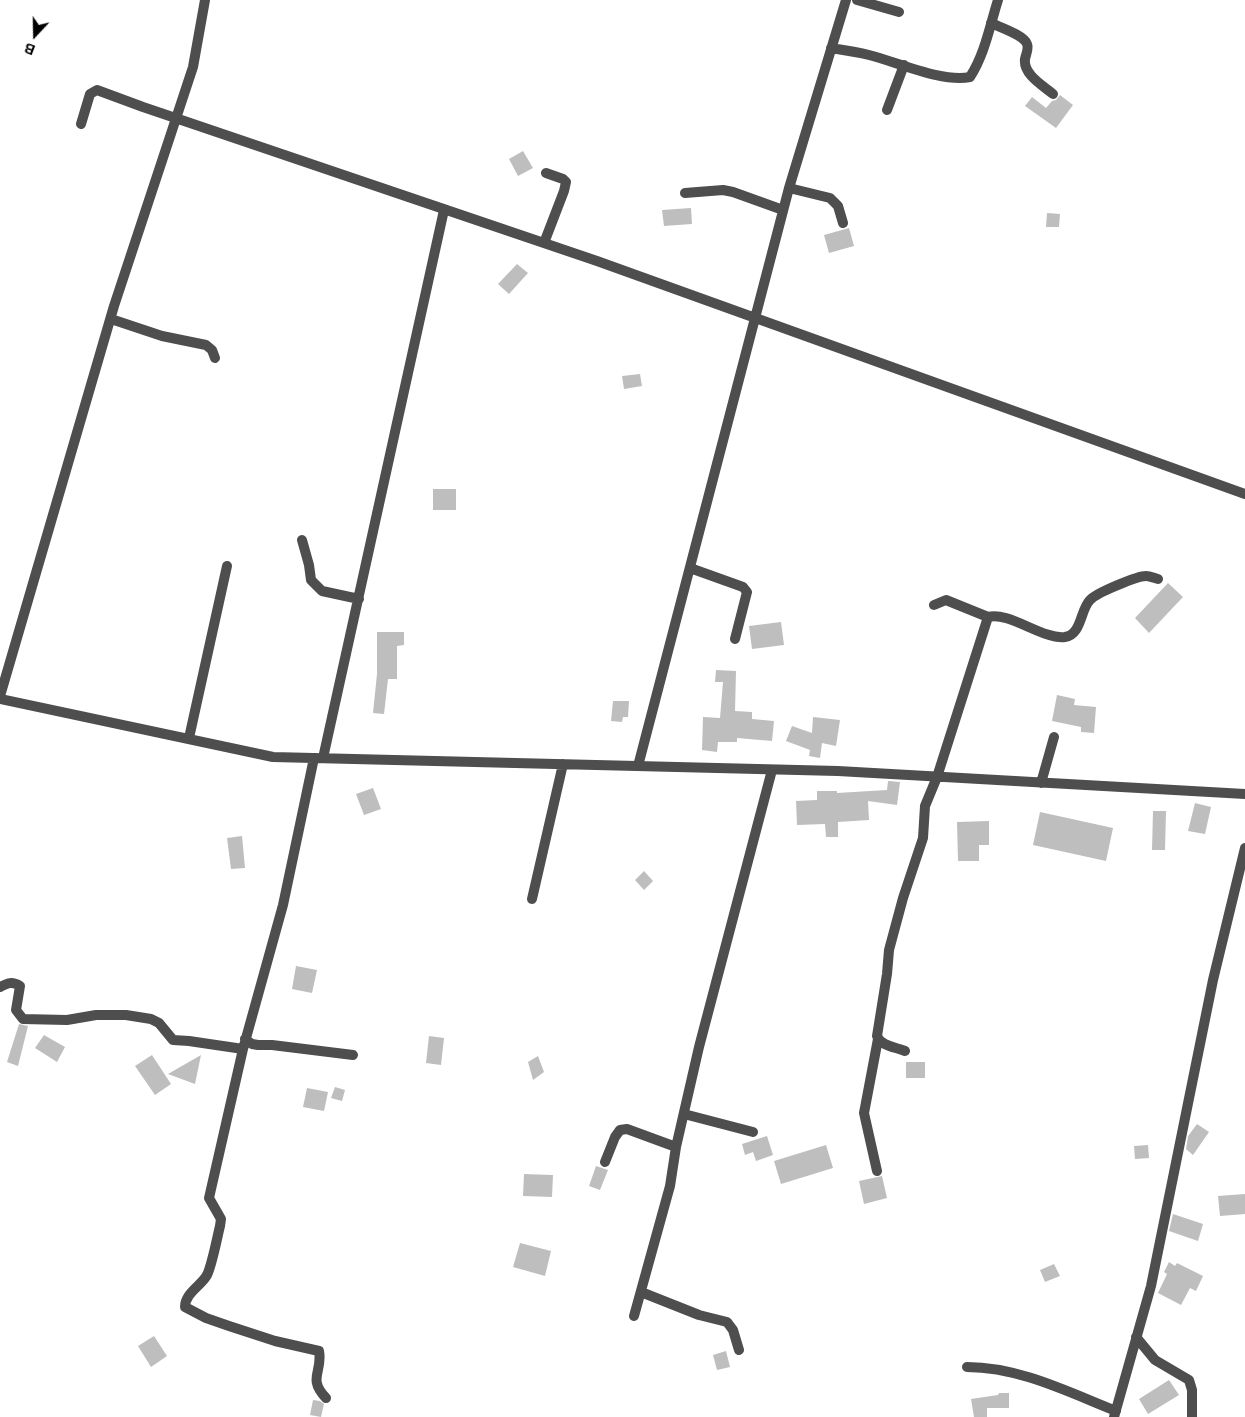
<!DOCTYPE html>
<style>
body{margin:0}
#map{position:relative;width:1245px;height:1417px;overflow:hidden;background:#fff;font-family:Arial,sans-serif}
canvas{display:block}
.north{position:absolute;left:10px;top:10px;width:50px;height:50px;-webkit-text-stroke:4px #fff;paint-order:stroke;rotate:201deg;font-size:14px;font-weight:700;line-height:20px;text-align:center;color:#000}
.north::after{content:'';display:block;margin:auto;width:18px;height:22px;background:#000;clip-path:polygon(50% 0,100% 100%,50% 72%,0 100%)}
</style>
<div id="map">
<canvas width="1245" height="1417"></canvas>
<div class="north">B</div>
</div>
<script>
const g = document.querySelector('canvas').getContext('2d');
g.lineJoin = 'round';
function paint(path, color) { g.fillStyle = color; g.fill(path, 'evenodd'); }
function stroke(path, color, width, dash) { g.strokeStyle = color; g.lineWidth = width; g.lineCap = dash ? 'butt' : 'round'; g.setLineDash(dash || []); g.stroke(path); }
const building = new Path2D(`
 M1060,95L1073,105L1056,128L1025,106L1032,97L1046,108L1052,101L1056,100Z
 M523,151L533,168L518,176L509,159Z
 M691,208L692,224L664,226L662,210Z
 M1047,213L1060,214L1059,227H1046Z
 M849,228L854,246L829,253L824,235Z
 M517,264L528,273L509,294L498,284Z
 M640,374L642,386L624,389L622,376Z
 M433,489H456V510H433Z
 M1168,583L1183,597L1149,633L1135,618Z
 M781,622L784,645L752,649L749,626Z
 M377,632H404V645L397,646V679H388L384,714L373,713L377,674Z
 M716,670L736,671L735,711L752,712V719L774,721L772,741L737,738V742H718L717,752L702,750L703,717L720,718L723,682H715Z
 M1057,695L1075,699L1074,705L1096,707L1094,733L1081,732V727L1052,721Z
 M613,701H629L628,717H623L622,722L611,721Z
 M813,717L840,720L836,746L822,743L820,758L809,756L810,750L786,741L792,726L812,733Z
 M888,781L900,782L897,805L868,801L869,820L838,822V837H826L825,824L797,825L796,801L817,800V791H837V793L887,790Z
 M373,788L381,809L364,815L356,794Z
 M1195,803L1211,807L1205,834L1188,831Z
 M1153,811H1166L1165,850H1152Z
 M1040,812L1113,828L1106,861L1033,845Z
 M989,821V845H979V861H958L957,822Z
 M242,836L245,868L231,869L227,838Z
 M644,871L653,881L644,890L635,880Z
 M296,966L317,970L312,993L292,989Z
 M19,1024L28,1026L18,1066L7,1062Z
 M44,1035L65,1047L57,1062L35,1048Z
 M429,1036L444,1038L441,1065L426,1063Z
 M152,1055L171,1084L155,1095L135,1066Z
 M201,1055L195,1084L168,1074Z
 M538,1056L544,1072L533,1080L528,1062Z
 M906,1062H925V1078H906Z
 M335,1087L345,1090L342,1101L331,1098Z
 M307,1088L328,1092L324,1111L303,1107Z
 M1197,1124L1209,1132L1193,1155L1186,1149L1188,1136Z
 M767,1136L773,1155L756,1161L753,1152L745,1155L742,1144Z
 M826,1145L833,1168L781,1184L774,1161Z
 M1148,1145L1149,1158L1135,1159L1134,1146Z
 M596,1166L608,1170L600,1190L589,1186Z
 M524,1174L553,1175L552,1197L523,1196Z
 M882,1176L887,1198L864,1204L859,1181Z
 M1245,1194V1214L1220,1216L1218,1196Z
 M1173,1214L1203,1224L1198,1241L1169,1231Z
 M520,1243L551,1251L545,1276L513,1267Z
 M1169,1262L1175,1266L1177,1263L1203,1276L1196,1291L1190,1288L1181,1305L1158,1293L1167,1274L1164,1272Z
 M1054,1264L1060,1276L1045,1282L1040,1270Z
 M154,1336L167,1356L151,1367L138,1346Z
 M726,1351L730,1367L717,1370L713,1355Z
 M1169,1380L1179,1395L1148,1414L1139,1399Z
 M999,1393H1009V1408H987V1417H974L971,1399L998,1395Z
 M313,1400L320,1401L324,1404L321,1417L310,1415Z`);
const street = new Path2D(`
 M857,0L899,12
 M991,23C999,27 1024,35 1027,44C1029,49 1026,54 1025,59C1023,74 1042,85 1053,94
 M831,48C844,50 857,52 869,55C897,62 943,83 970,77C985,54 990,25 998,0
 M887,110L904,65
 M81,124L90,94L97,90L143,107L597,261L1245,494
 M789,188L830,198L838,206L843,223
 M685,193L723,190L733,192L783,210
 M544,243L564,191L566,182L563,179L546,173
 M111,319L162,336L206,345L212,350L215,358
 M302,540L309,565L311,580L322,591L359,599
 M690,568L743,587L747,592L735,639
 M934,605L946,600L988,617
 M0,696L114,306L193,67L205,0
 M0,699L273,757L838,771L1245,794
 M189,738L227,566
 M314,758L283,905L243,1049L209,1198L221,1219L220,1226C217,1238 212,1265 207,1275C201,1286 185,1293 185,1307L206,1318L229,1326L275,1341L319,1351C323,1372 307,1378 326,1398
 M323,758L444,210
 M638,766L789,188L846,0
 M1041,783L1054,737
 M532,899L563,764
 M0,987C8,983 12,981 20,986L16,1010L23,1019L67,1020L96,1015H126L151,1019L159,1023L173,1040L189,1041L243,1049
 M245,1039L252,1044L258,1045H272L353,1055
 M905,1051C895,1047 881,1046 877,1036L887,974L889,950L903,898L923,838L925,806L937,777L988,617C1009,611 1043,640 1065,637C1082,634 1080,610 1090,600C1096,593 1137,576 1146,576C1150,576 1154,578 1158,579
 M684,1114L753,1132
 M605,1162L615,1137L620,1130L627,1129L676,1147
 M877,1171L864,1113L878,1039
 M641,1292L699,1315L727,1322L733,1330L739,1350
 M634,1316L670,1186L676,1147L699,1047L772,770
 M1136,1337L1155,1360L1189,1380L1192,1390V1417
 M967,1367C1019,1367 1068,1392 1116,1411
 M1114,1417L1151,1286L1213,980L1245,848`);
paint(building, '#bebebe');
stroke(street, '#4e4e4e', 10);
</script>
